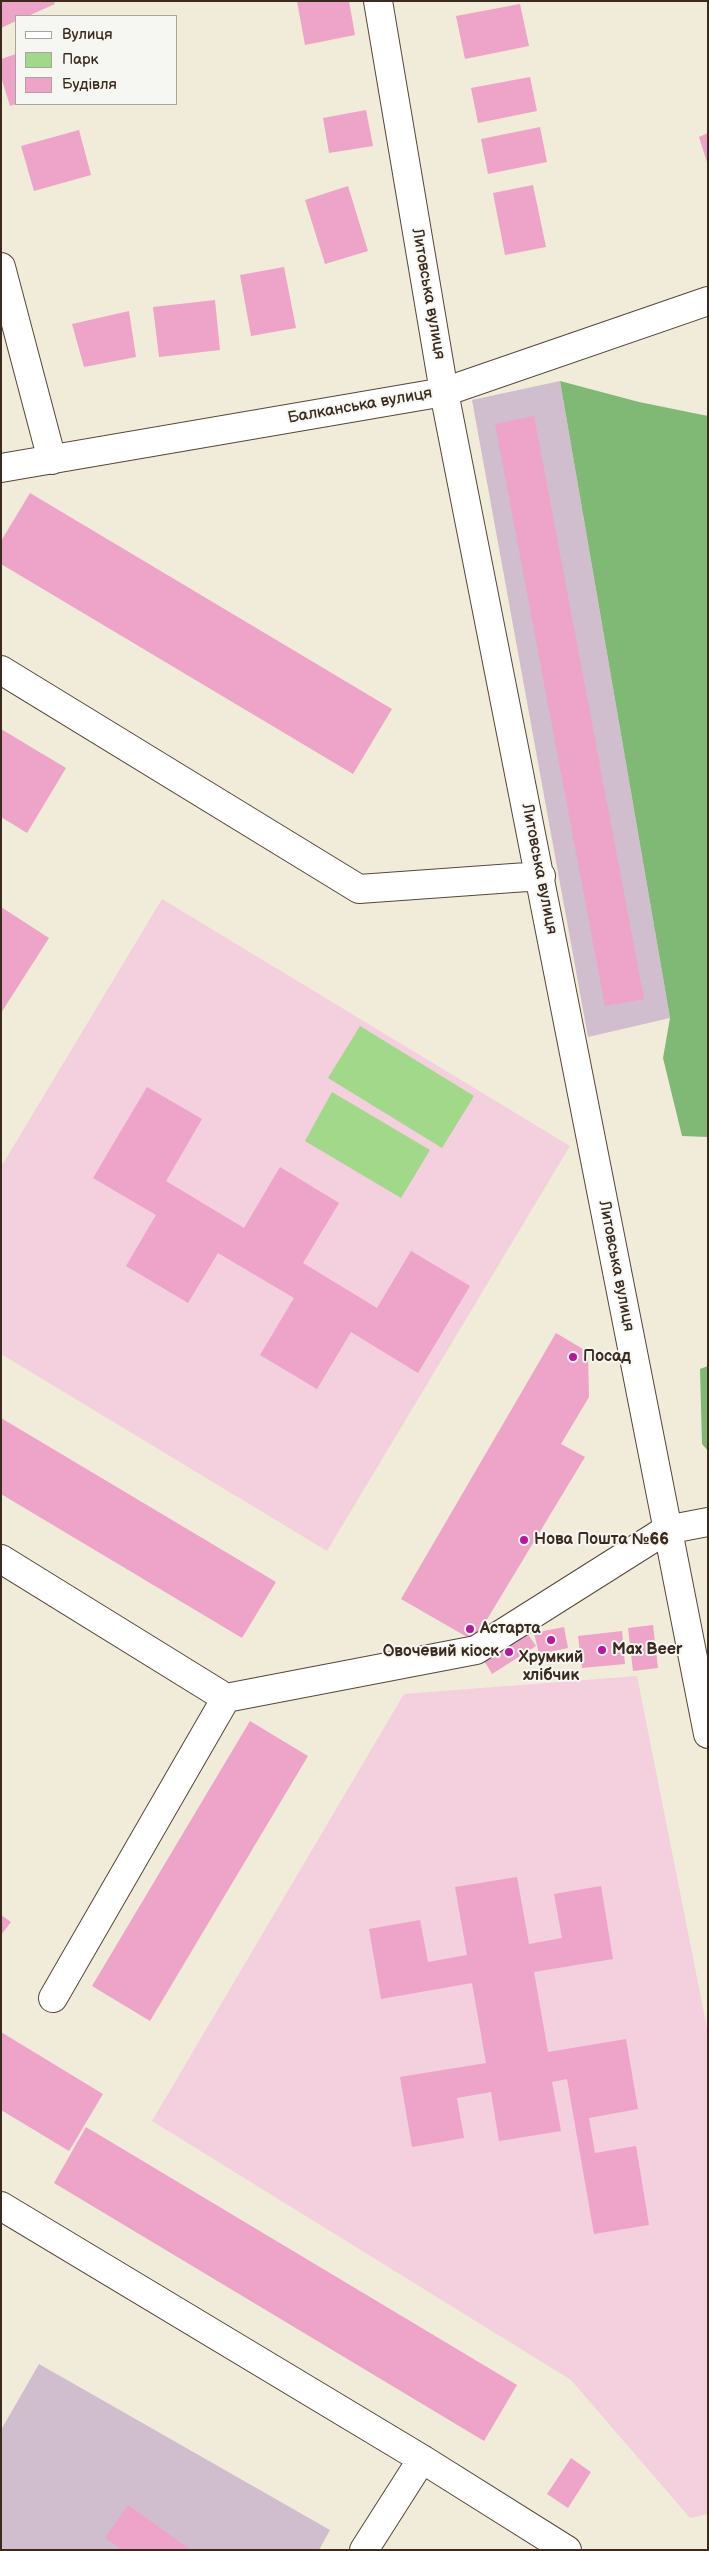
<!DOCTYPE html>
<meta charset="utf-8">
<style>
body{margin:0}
#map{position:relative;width:709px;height:2551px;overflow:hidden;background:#f1ecd9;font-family:"Balsamiq Sans",sans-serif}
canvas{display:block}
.frame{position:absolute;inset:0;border:2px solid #3b2a1e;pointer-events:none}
.legend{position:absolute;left:15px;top:15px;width:162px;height:90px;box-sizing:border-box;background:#f6f6f2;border:1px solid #aba49d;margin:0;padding:6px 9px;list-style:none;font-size:15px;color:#3b2a1e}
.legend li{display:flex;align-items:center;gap:10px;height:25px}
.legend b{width:25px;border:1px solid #aba49d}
</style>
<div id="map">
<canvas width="709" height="2551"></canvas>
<div class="frame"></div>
<ul class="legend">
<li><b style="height:6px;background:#fff"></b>Вулиця</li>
<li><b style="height:14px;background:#a1d88a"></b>Парк</li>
<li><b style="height:14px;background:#eea3c9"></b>Будівля</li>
</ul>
</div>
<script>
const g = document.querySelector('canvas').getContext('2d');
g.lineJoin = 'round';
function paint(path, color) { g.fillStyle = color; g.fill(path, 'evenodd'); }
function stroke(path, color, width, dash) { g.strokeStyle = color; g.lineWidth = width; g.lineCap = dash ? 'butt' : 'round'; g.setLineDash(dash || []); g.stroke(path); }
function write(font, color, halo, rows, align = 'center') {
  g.font = font + ' "Balsamiq Sans",sans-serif'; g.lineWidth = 4; g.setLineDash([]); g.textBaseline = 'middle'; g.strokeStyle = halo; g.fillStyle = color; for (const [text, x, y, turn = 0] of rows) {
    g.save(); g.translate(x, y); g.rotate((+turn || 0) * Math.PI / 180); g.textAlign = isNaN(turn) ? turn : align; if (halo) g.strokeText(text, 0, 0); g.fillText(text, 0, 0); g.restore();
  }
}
const built = new Path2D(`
 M162,899L570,1146L327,1551L1,1354V1167Z
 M637,1676L708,2033V2514L690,2518L571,2380L152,2121L404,1694Z`);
const industrial = new Path2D(`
 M560,381L670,1018L588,1037L472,400Z
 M39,2364L330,2530L319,2550H1V2430Z`);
const green = new Path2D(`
 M360,1026L474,1096L442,1148L328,1078Z
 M332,1092L430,1150L401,1198L305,1141Z`);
const forest = new Path2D(`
 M560,381L639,402L708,416V1137L682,1136L663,1058L670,1018Z
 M708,1366V1451L702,1444L700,1369Z`);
const building = new Path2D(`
 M1,1H54L55,4L28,16H16V21L1,28Z
 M297,1H349L355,35L305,45Z
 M520,4L529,46L465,59L456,16Z
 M16,54V104L10,106L1,77V59Z
 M530,77L537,111L478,123L471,88Z
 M366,110L373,146L329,153L323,118Z
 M540,127L547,162L488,174L481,139Z
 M79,130L91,175L34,191L21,146Z
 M708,133V162H707L699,137Z
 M533,185L546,247L505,255L493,193Z
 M348,186L368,251L325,264L305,200Z
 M284,267L296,328L251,336L240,275Z
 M215,300L220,350L159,357L153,307Z
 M129,311L136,357L84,367L72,324Z
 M534,416L644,999L605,1006L495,424Z
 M30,493L392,709L353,774L1,564V541Z
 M1,729L66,768L27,833L1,817Z
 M1,907L49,938L1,1013Z
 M147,1087L202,1119L166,1181L244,1228L280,1167L339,1203L303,1263L377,1308L411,1251L470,1286L418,1373L351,1332L317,1389L260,1355L294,1298L218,1253L188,1303L126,1266L156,1215L93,1178Z
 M556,1333L588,1352L589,1397L561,1444L585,1457L474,1641L401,1599Z
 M1,1418L276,1582L242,1638L1,1494Z
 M653,1625L658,1668L633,1671L628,1628Z
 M564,1627L568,1648L539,1654L534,1633Z
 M525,1630L536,1646L492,1674L482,1657Z
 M622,1631L625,1664L582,1668L578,1636Z
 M250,1721L308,1756L150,2021L92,1986Z
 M517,1877L529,1944L562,1938L554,1894L601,1886L613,1959L534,1972L548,2052L626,2039L638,2109L589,2118L595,2153L636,2146L649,2225L594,2234L567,2079L552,2082L561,2131L499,2141L491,2092L457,2098L464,2138L412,2147L400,2077L486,2063L472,1983L381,1999L369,1929L420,1920L428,1962L467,1955L455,1887Z
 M1,1915L11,1922L1,1935Z
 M1,2032L103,2094L69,2151L1,2110Z
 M86,2127L517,2385L484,2441L54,2183Z
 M571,2458L591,2472L568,2508L547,2494Z
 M128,2505L191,2550H122L105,2538Z`);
const minor = new Path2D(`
 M378,1L444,392L708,1734
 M1,267L52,460
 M1,468L444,392L708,301
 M1,670L359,889L541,876
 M1,1559L226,1698
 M53,1998L226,1698L476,1650L666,1530L708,1522
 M1,2206L422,2459L567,2550
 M364,2550L422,2459`);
const markers = [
 [573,1357,5,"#b5179e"],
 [524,1540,5,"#b5179e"],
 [470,1629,5,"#b5179e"],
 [551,1640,5,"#b5179e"],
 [602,1650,5,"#b5179e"],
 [509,1652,5,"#b5179e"]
];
const streetNames = [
 ["Литовська вулиця",428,294,80],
 ["Балканська вулиця",360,406,-10],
 ["Литовська вулиця",539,869,79],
 ["Литовська вулиця",616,1266,79]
];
const poiNames = [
 ["Посад",583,1357],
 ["Нова Пошта №66",534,1540],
 ["Астарта",480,1629],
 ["Max Beer",612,1650],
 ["Овочевий кіоск",499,1652,"right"],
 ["Хрумкий",551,1658,"center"],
 ["хлібчик",551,1676,"center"]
];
paint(built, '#f4cfdd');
paint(industrial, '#d0bdcd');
paint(green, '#a1d88a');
paint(forest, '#80b876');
paint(building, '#eea3c9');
stroke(minor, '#56473a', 30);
stroke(minor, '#fff', 28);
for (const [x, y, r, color] of markers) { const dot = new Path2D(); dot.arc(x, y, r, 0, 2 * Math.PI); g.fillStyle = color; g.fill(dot); stroke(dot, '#f6f6f2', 2); }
write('16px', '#3b2a1e', '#f6f6f2', streetNames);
write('bold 16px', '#3b2a1e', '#f6f6f2', poiNames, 'left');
</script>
